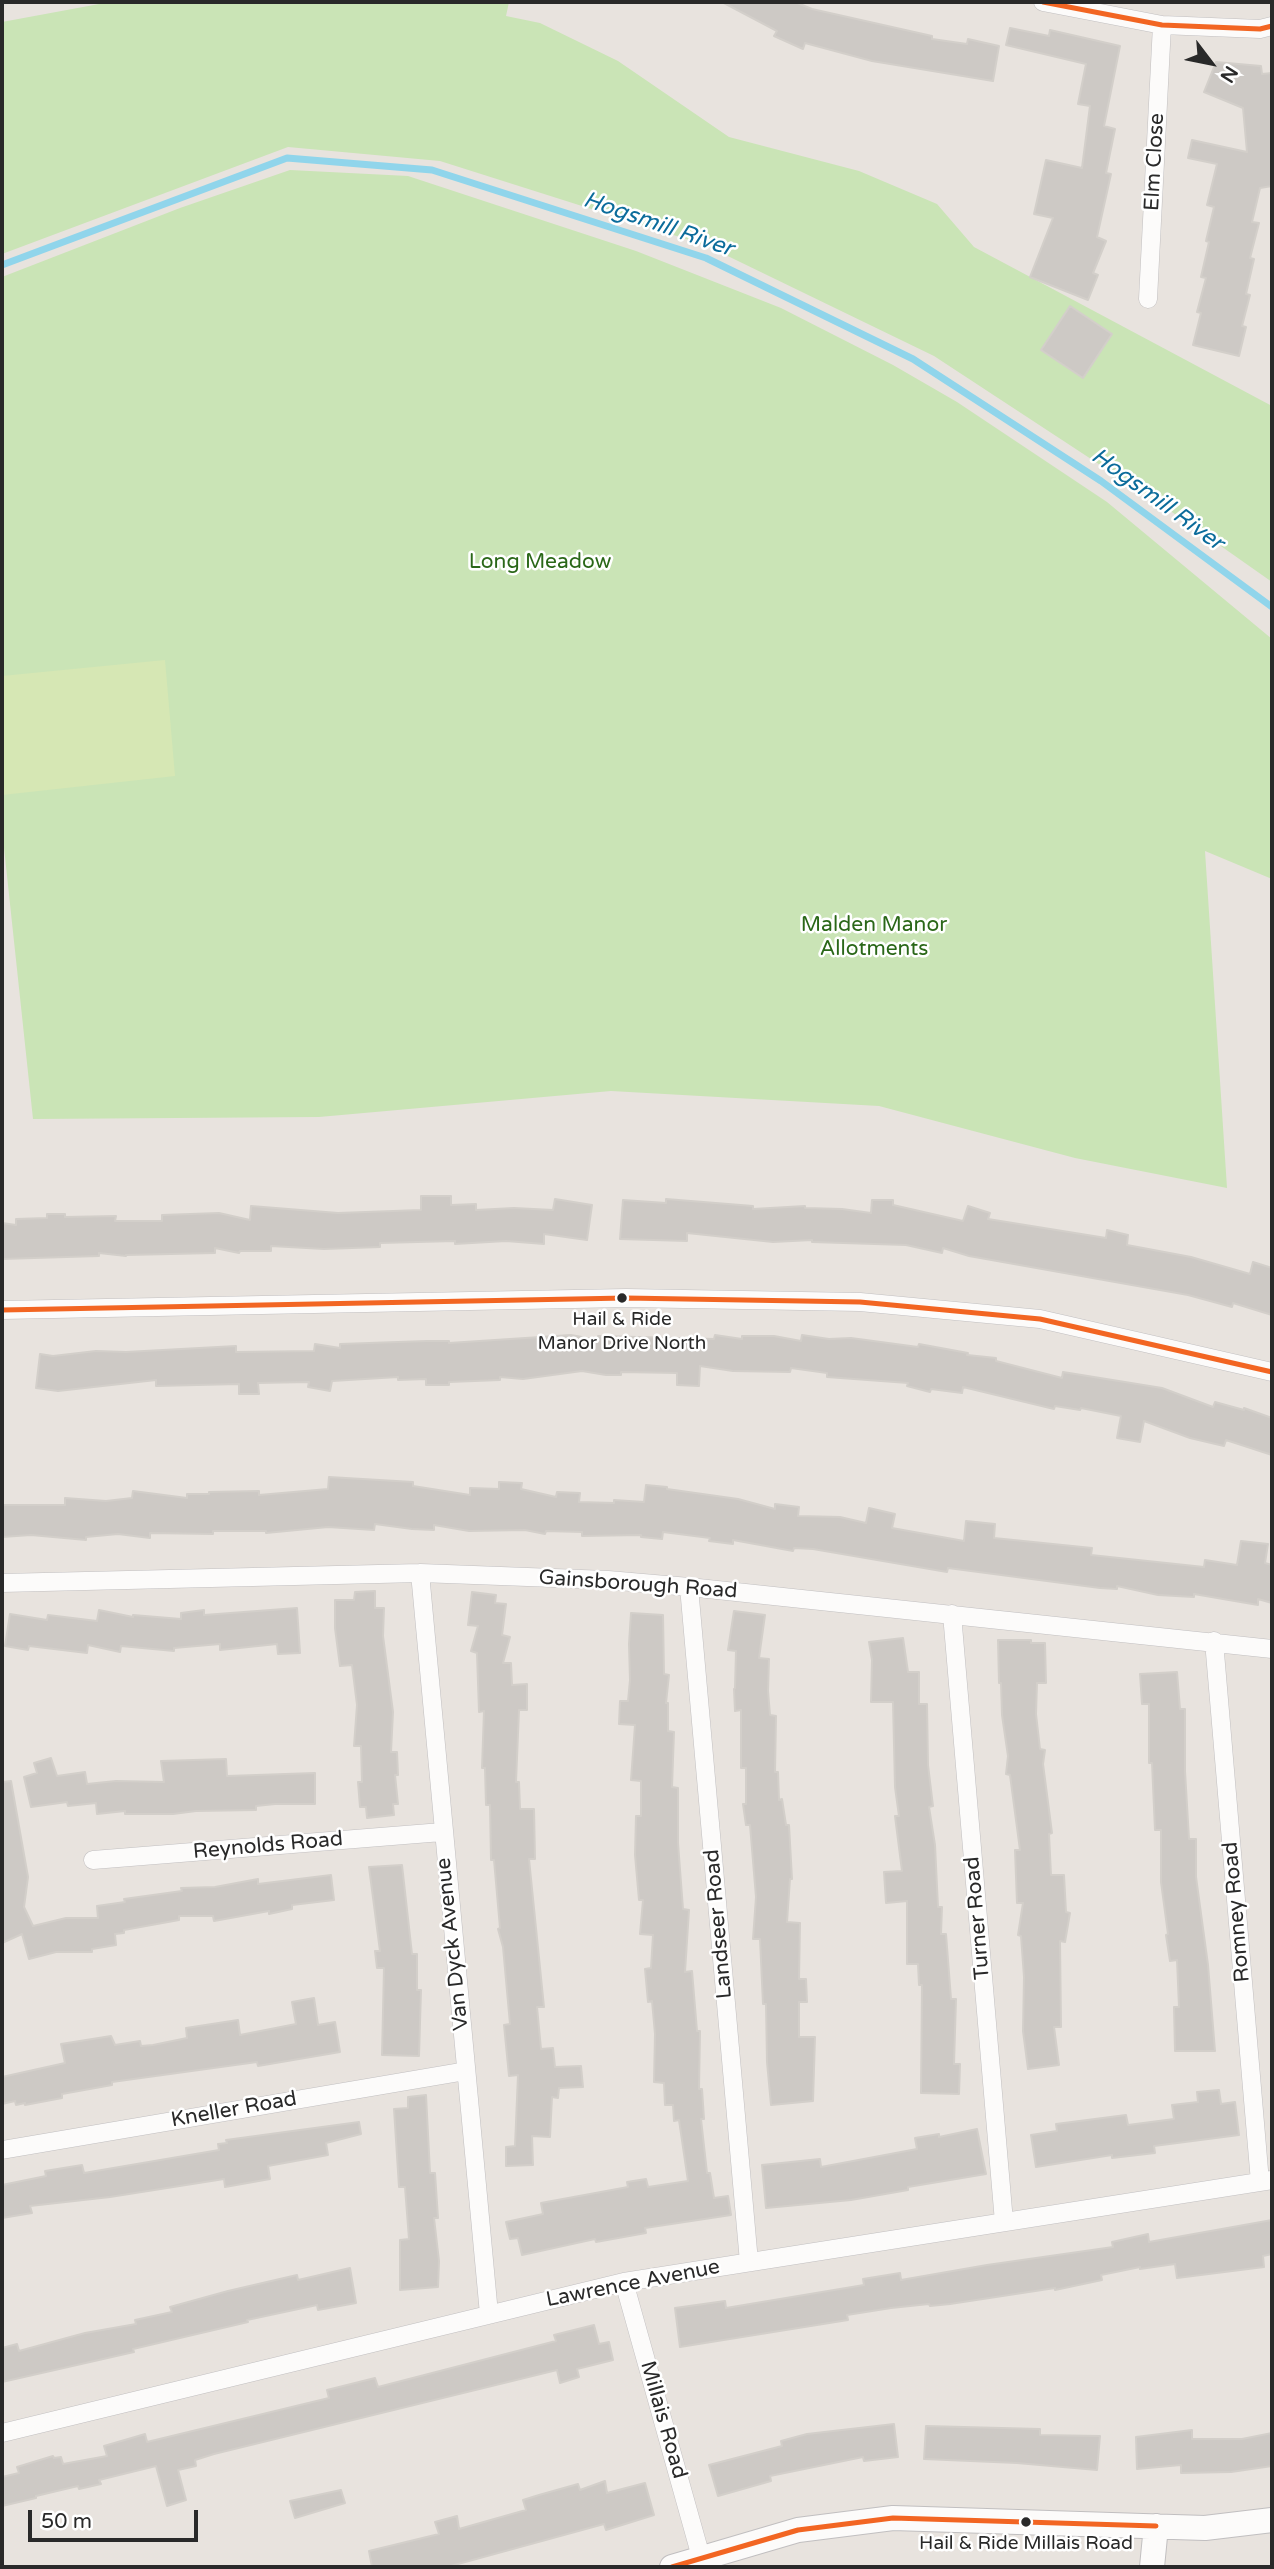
<!DOCTYPE html>
<style>
body{margin:0}
#map{position:relative;width:1274px;height:2569px;overflow:hidden;background:#e8e3de;font-family:"Varela Round",sans-serif}
canvas{display:block}
.frame{position:absolute;inset:0;border:4px solid #292929;pointer-events:none}
.north{position:absolute;left:1176px;top:28px;width:70px;height:70px;-webkit-text-stroke:5px #fff;paint-order:stroke;rotate:122deg;font-size:19px;font-weight:700;line-height:28px;text-align:center;color:#292929}
.north::after{content:'';display:block;margin:auto;width:24px;height:32px;background:#292929;clip-path:polygon(50% 0,100% 100%,50% 72%,0 100%)}
.scale{position:absolute;left:28px;top:2510px;width:170px;height:32px;box-sizing:border-box;border:4px solid #292929;border-top:0;padding-left:9px;font-size:21px;line-height:24px;white-space:nowrap;color:#292929;-webkit-text-stroke:5px #fff;paint-order:stroke}
</style>
<div id="map">
<canvas width="1274" height="2569"></canvas>
<div class="frame"></div>
<div class="north">N</div>
<div class="scale">50 m</div>
</div>
<script>
const g = document.querySelector('canvas').getContext('2d');
g.lineJoin = 'round';
function paint(path, color) { g.fillStyle = color; g.fill(path, 'evenodd'); }
function stroke(path, color, width, dash) { g.strokeStyle = color; g.lineWidth = width; g.lineCap = dash ? 'butt' : 'round'; g.setLineDash(dash || []); g.stroke(path); }
function write(font, color, halo, rows, align = 'center') {
  g.font = font + ' "Varela Round",sans-serif'; g.lineWidth = 5; g.setLineDash([]); g.textBaseline = 'middle'; g.strokeStyle = halo; g.fillStyle = color; for (const [text, x, y, turn = 0] of rows) {
    g.save(); g.translate(x, y); g.rotate((+turn || 0) * Math.PI / 180); g.textAlign = isNaN(turn) ? turn : align; if (halo) g.strokeText(text, 0, 0); g.fillText(text, 0, 0); g.restore();
  }
}
const green = new Path2D(`
 M110,2H509L506,16L540,23L618,61L729,137L859,171L937,204L974,247L1272,406V582L1181,518L934,356L705,245L440,161L288,147L2,254V22Z
 M290,170L408,176L636,251L781,308L893,365L957,402L1107,502L1272,639V879L1205,851L1227,1188L1075,1158L879,1106L611,1091L319,1117L33,1119L2,829V277L180,208Z`);
const pitch = new Path2D(`
 M165,660L175,776L2,795V676Z`);
const stream = new Path2D(`
 M2,265L287,158L432,170L706,258L913,359L1101,481L1272,607`);
const building = new Path2D(`
 M722,2H795L812,9L932,36V39L967,44L968,39L999,46L993,81L872,61L805,43L803,49L774,36L777,31Z
 M1010,28L1049,36L1050,30L1120,46L1104,126L1115,129L1106,173L1111,174L1097,237L1106,241L1093,273L1098,275L1088,300L1030,277L1053,218L1034,214L1046,160L1082,168L1090,106L1078,104L1086,64L1006,45Z
 M1216,62L1261,66L1262,74L1272,73V186L1260,188L1252,222L1259,223L1250,258L1254,259L1246,294L1250,295L1242,326L1246,327L1239,356L1193,345L1201,313L1197,312L1206,278L1201,277L1209,242L1206,241L1214,207L1207,205L1217,164L1188,158L1192,140L1247,152L1243,108L1204,92Z
 M1070,306L1112,334L1083,378L1041,350Z
 M421,1196H451V1205L476,1204V1210L514,1208L553,1210L555,1199L592,1205L587,1240L544,1234V1244L506,1241L455,1244V1241L380,1243V1247L324,1249L271,1246V1251H240L239,1253L215,1248V1253L126,1255V1256L99,1253V1256L2,1259V1223L16,1225V1219L47,1218V1214H65V1217L116,1216L115,1221H162V1215L219,1213L250,1220L251,1206L338,1213L421,1210Z
 M666,1199L753,1206V1209L805,1206V1208L842,1209L871,1213L872,1200H893V1205L963,1221L968,1206L990,1213L988,1219L1106,1238L1107,1230L1128,1235L1127,1245L1191,1257L1250,1274L1253,1262L1272,1268V1315L1233,1303L1232,1307L1188,1295L969,1256L943,1248L942,1253L906,1245L812,1242V1240L773,1242L687,1233V1241L620,1239L623,1200L666,1203Z
 M571,1335L598,1340V1336L714,1339L715,1335L742,1339V1336H774L801,1341L802,1335L829,1339L851,1338L918,1347L919,1344L968,1353L967,1355L996,1358V1361L1062,1378L1063,1372L1162,1388L1213,1407L1215,1402L1244,1410V1408L1272,1418V1455L1226,1440L1224,1446L1190,1438L1144,1421L1140,1442L1117,1438L1121,1416L1081,1408L1080,1410L1055,1406L1054,1409L963,1387L962,1393L931,1389L930,1392L907,1386L908,1383L827,1377V1373L791,1368L790,1372L733,1371L700,1366L699,1386L677,1385V1373L621,1372V1375H606L582,1371L523,1379L500,1377V1380L449,1382V1385H426V1379L398,1380V1377L332,1381L330,1391L308,1387L309,1382L258,1383L259,1394H239V1384L156,1386V1380L58,1391L36,1388L40,1354L53,1356L96,1351L126,1352L236,1346V1352L314,1351L315,1344L340,1348V1344L427,1341H449V1343Z
 M329,1477L413,1482V1486L470,1495V1488L499,1489V1482L522,1483L521,1489L556,1497L557,1492L580,1493L579,1502L614,1503V1500L644,1502L646,1485L667,1487V1489L738,1499L775,1509V1504L799,1507L798,1516L840,1517L866,1523L869,1508L895,1514L892,1528L964,1541L966,1521L995,1524L994,1538L1092,1548L1091,1555L1204,1567L1205,1560L1237,1565L1241,1541L1268,1544L1265,1563L1272,1565V1603L1258,1599V1605L1194,1594V1597L1158,1595L1117,1586V1589L1100,1588L948,1568L947,1572L813,1549L794,1548L793,1551L733,1540V1544L709,1541L710,1538L663,1532L662,1539L641,1537V1535L582,1536V1532L546,1531L545,1534L525,1530L469,1531L434,1525V1530L412,1529L375,1524L374,1530L328,1527L266,1533V1531H213V1534L150,1533V1538L118,1534L86,1537V1540L31,1535L2,1537V1505H65V1498L106,1501L132,1498L133,1491L187,1498V1494H209V1492L259,1491V1495L328,1489Z
 M375,1591V1608H384L383,1636L393,1712L391,1752H397L398,1775H395L398,1804H393L394,1815L367,1818L366,1807H360L358,1782H362L361,1746H354L357,1705L352,1665L340,1666L335,1628V1600H354L355,1592Z
 M472,1592L496,1595L495,1603L506,1604L502,1635L510,1637L503,1663H511L512,1685L527,1684V1710H519L516,1782H519L520,1809H534L535,1859H529L544,2007H537L541,2049L553,2048L555,2067L581,2066L583,2087L559,2088L558,2098L552,2097L550,2137L532,2136L533,2165L506,2166V2147L515,2146L518,2075L509,2076L504,2025L510,2024L503,1947L498,1929L500,1928L494,1860H491L490,1805H486L485,1768H482L484,1711L479,1712L477,1653L471,1651L478,1626L468,1625Z
 M297,1608L300,1653L278,1654L277,1644L220,1650V1644L174,1648V1651L121,1646L120,1652L88,1645L87,1653L29,1646L28,1650L5,1646L10,1614L47,1620L48,1615L97,1621L99,1610L133,1617V1615L181,1619V1613L204,1610V1615Z
 M734,1611L765,1615L759,1658L769,1659L768,1691L770,1715L776,1716L775,1772H778L779,1800L782,1799L786,1825H789L792,1879H790L787,1922L800,1923L799,1979H806L807,2002H799V2037H815L813,2101L771,2105L767,2062L766,2004H763L760,1939H753L756,1897L750,1825H746L743,1804H746V1768H741V1710L735,1711L734,1689L735,1688L736,1651L728,1650Z
 M631,1613L663,1615L664,1674L669,1675L666,1703H668V1731L674,1732L672,1787L678,1788V1843L683,1909L689,1910L685,1972L692,1971L697,2031H700L699,2089H702L704,2119H701L707,2173H710L714,2198L728,2196L731,2215L645,2228L646,2233L596,2242L595,2239L522,2255L518,2238L510,2239L506,2222L543,2214L541,2203L628,2187L627,2182L646,2179L648,2187L688,2181L679,2120L674,2121L673,2105H665L664,2083L654,2082L655,2034L652,2001L648,2002L645,1969L651,1968L653,1935L640,1934L643,1900H639L635,1855L636,1816H641V1781L631,1780L635,1725L619,1724L620,1701H628L630,1680L629,1644Z
 M903,1638L908,1672H919V1704H927L928,1765L933,1806L929,1807L935,1845L938,1907H942L941,1934H946L951,1999H956L954,2064H960L959,2094L921,2093L922,1985H919L918,1964H907V1901L886,1903L884,1872L902,1871L895,1816H899L895,1787L893,1702H871L872,1660L869,1642Z
 M998,1640H1031V1643H1045L1046,1683H1037L1036,1714L1040,1749L1045,1750L1043,1764L1052,1833L1049,1834L1051,1875H1064L1066,1912L1070,1913L1065,1942L1060,1941L1061,2027H1054L1059,2065L1028,2069L1023,2031L1024,1977L1021,1936L1018,1935L1023,1903H1017L1015,1850H1020L1010,1775L1006,1774L1008,1756L1002,1715L1001,1683H999Z
 M1177,1672L1180,1709H1185V1771L1189,1839H1196V1877L1208,1965L1215,2051H1175L1174,2007H1179L1177,1960L1170,1961L1166,1935L1168,1934L1161,1882V1830H1155L1152,1763H1149V1704H1142L1140,1674Z
 M51,1758L57,1776L85,1772L87,1784L116,1781L164,1782L161,1761L226,1759L227,1776L315,1773V1804H275L256,1806V1810L196,1811L173,1814H125V1811L97,1814L96,1803L68,1806L67,1802L31,1807L24,1777L37,1773L34,1763Z
 M11,1781L28,1877L24,1907L33,1926L66,1918H98L97,1906L125,1902L124,1899L182,1891L181,1888L215,1887L258,1879V1884L331,1875L334,1900L292,1905V1909L269,1914V1911L214,1921L213,1916H179V1920L124,1930V1933L115,1934L116,1945L92,1949V1952H56L29,1959L22,1934L2,1943V1782Z
 M402,1865L412,1954H417V1990H421L419,2056L382,2055L384,1968H377L375,1951H380L369,1867Z
 M314,1998L318,2025L335,2022L340,2052L258,2066L257,2062L112,2082V2085L62,2094V2098L25,2105V2103L16,2105L15,2101L2,2104V2077L65,2063L61,2044L111,2036L115,2045L140,2041L141,2046L153,2045L187,2038L186,2028L238,2020L240,2035L296,2024L292,2002Z
 M1219,2090L1221,2104L1235,2102L1239,2135L1154,2146L1155,2153L1112,2158V2155L1036,2167L1031,2135L1057,2131L1056,2124L1126,2115L1128,2125L1174,2119L1172,2105L1198,2102L1197,2092Z
 M426,2095L430,2173H435L438,2218H434L439,2261L438,2287L400,2290V2240L409,2239L405,2187H399L394,2109L408,2108V2097Z
 M359,2122L361,2134L326,2143L328,2155L268,2166L270,2179L225,2187L224,2179L110,2197L30,2206L32,2213L2,2218V2185L46,2176L45,2171L82,2165L84,2173L219,2150L218,2144L227,2143L226,2140Z
 M977,2129L986,2174L908,2187V2190L851,2200L766,2208L762,2165L820,2159L821,2167L917,2149L915,2138L939,2134V2137Z
 M1272,2220V2254L1263,2256L1264,2267L1177,2278L1175,2264L1140,2269V2267L1101,2275L1102,2280L1055,2290V2288L950,2304L930,2306L929,2304L891,2308L847,2315L848,2320L680,2347L675,2308L725,2301L726,2308L864,2285L863,2279L900,2273L901,2280L987,2265L1113,2247L1112,2242L1148,2234L1149,2242Z
 M350,2268L356,2303L318,2310L317,2305L247,2320L248,2322L133,2349L134,2352L2,2382V2348L17,2344L19,2351L85,2333L136,2324L135,2320L172,2312L170,2307L228,2291L297,2275L298,2280Z
 M594,2325L599,2344L609,2342L613,2360L577,2369L579,2377L560,2383L557,2370L214,2454L195,2460L196,2466L178,2470L186,2500L167,2506L156,2466L99,2480L101,2484L79,2489L78,2486L36,2496V2498L2,2506V2477L19,2473L17,2467L53,2456L54,2458L61,2457L63,2464L107,2456L104,2446L135,2437L145,2434L147,2442L329,2398L327,2390L375,2378L378,2387L556,2341L554,2335Z
 M894,2424L898,2457L864,2461L863,2457L770,2476L771,2481L718,2496L709,2465L782,2446L781,2441L807,2434Z
 M926,2426L1040,2429V2435L1100,2436L1097,2470L1017,2463L924,2459Z
 M1192,2430V2439H1242L1272,2433V2466L1231,2472L1181,2473V2465L1137,2469L1136,2437Z
 M605,2481L607,2493L645,2483L654,2515L606,2530L604,2524L447,2567H372L369,2551L439,2534L435,2522L457,2516L459,2529L526,2510L523,2500L539,2495L578,2484L580,2490Z
 M341,2490L345,2503L295,2518L290,2501Z`);
const street = new Path2D(`
 M1043,2L1162,25L1260,29L1272,26
 M1148,299L1162,25
 M2,1310L626,1298L860,1302L1040,1319L1272,1372
 M420,1573L489,2314
 M2,1583L420,1573L608,1580L689,1587L1272,1649
 M689,1587L749,2262
 M952,1614L1004,2222
 M1214,1641L1260,2182
 M93,1860L442,1832
 M2,2150L466,2071
 M624,2282L701,2557
 M2,2433L624,2282L1272,2180`);
const secondary = new Path2D(`
 M672,2567L798,2530L893,2518L1205,2528L1272,2520
 M1152,2567L1156,2526`);
const bus1 = new Path2D(`
 M1043,2L1162,25L1260,29L1272,26
 M2,1310L626,1298L860,1302L1040,1319L1272,1372
 M672,2567L798,2530L893,2518L1156,2526`);
const markers = [
 [622,1298,6,"#292929"],
 [1026,2522,6,"#292929"]
];
const busNames = [
 ["Hail & Ride",622,1320],
 ["Manor Drive North",622,1344],
 ["Hail & Ride Millais Road",1026,2544]
];
const streetNames = [
 ["Elm Close",1155,162,-87],
 ["Gainsborough Road",638,1585,4],
 ["Reynolds Road",268,1846,-5],
 ["Romney Road",1237,1912,-95],
 ["Turner Road",978,1918,-95],
 ["Landseer Road",719,1924,-95],
 ["Van Dyck Avenue",453,1944,-96],
 ["Kneller Road",234,2110,-10],
 ["Lawrence Avenue",633,2284,-11],
 ["Millais Road",663,2420,74]
];
const parkNames = [
 ["Long Meadow",540,562],
 ["Malden Manor",874,925],
 ["Allotments",874,949]
];
const waterNames = [
 ["Hogsmill River",658,225,19],
 ["Hogsmill River",1157,500,36]
];
paint(green, '#cae4b6');
paint(pitch, '#d6e7b4');
stroke(stream, '#90d5eb', 7);
paint(building, '#cdc9c5');
stroke(building, '#d3cfca', 2);
stroke(street, '#c1bfc0', 19);
stroke(secondary, '#c1bfc0', 26);
stroke(street, '#fcfbfa', 18);
stroke(secondary, '#fcfbfa', 24);
stroke(bus1, '#f26522', 5);
for (const [x, y, r, color] of markers) { const dot = new Path2D(); dot.arc(x, y, r, 0, 2 * Math.PI); g.fillStyle = color; g.fill(dot); stroke(dot, '#fff', 2.5); }
write('19px', '#292929', '#fff', busNames);
write('21px', '#292929', '#fff', streetNames);
write('21px', '#2a6718', '#fff', parkNames);
write('italic 23px', '#0b6c9b', '#fff', waterNames);
</script>
